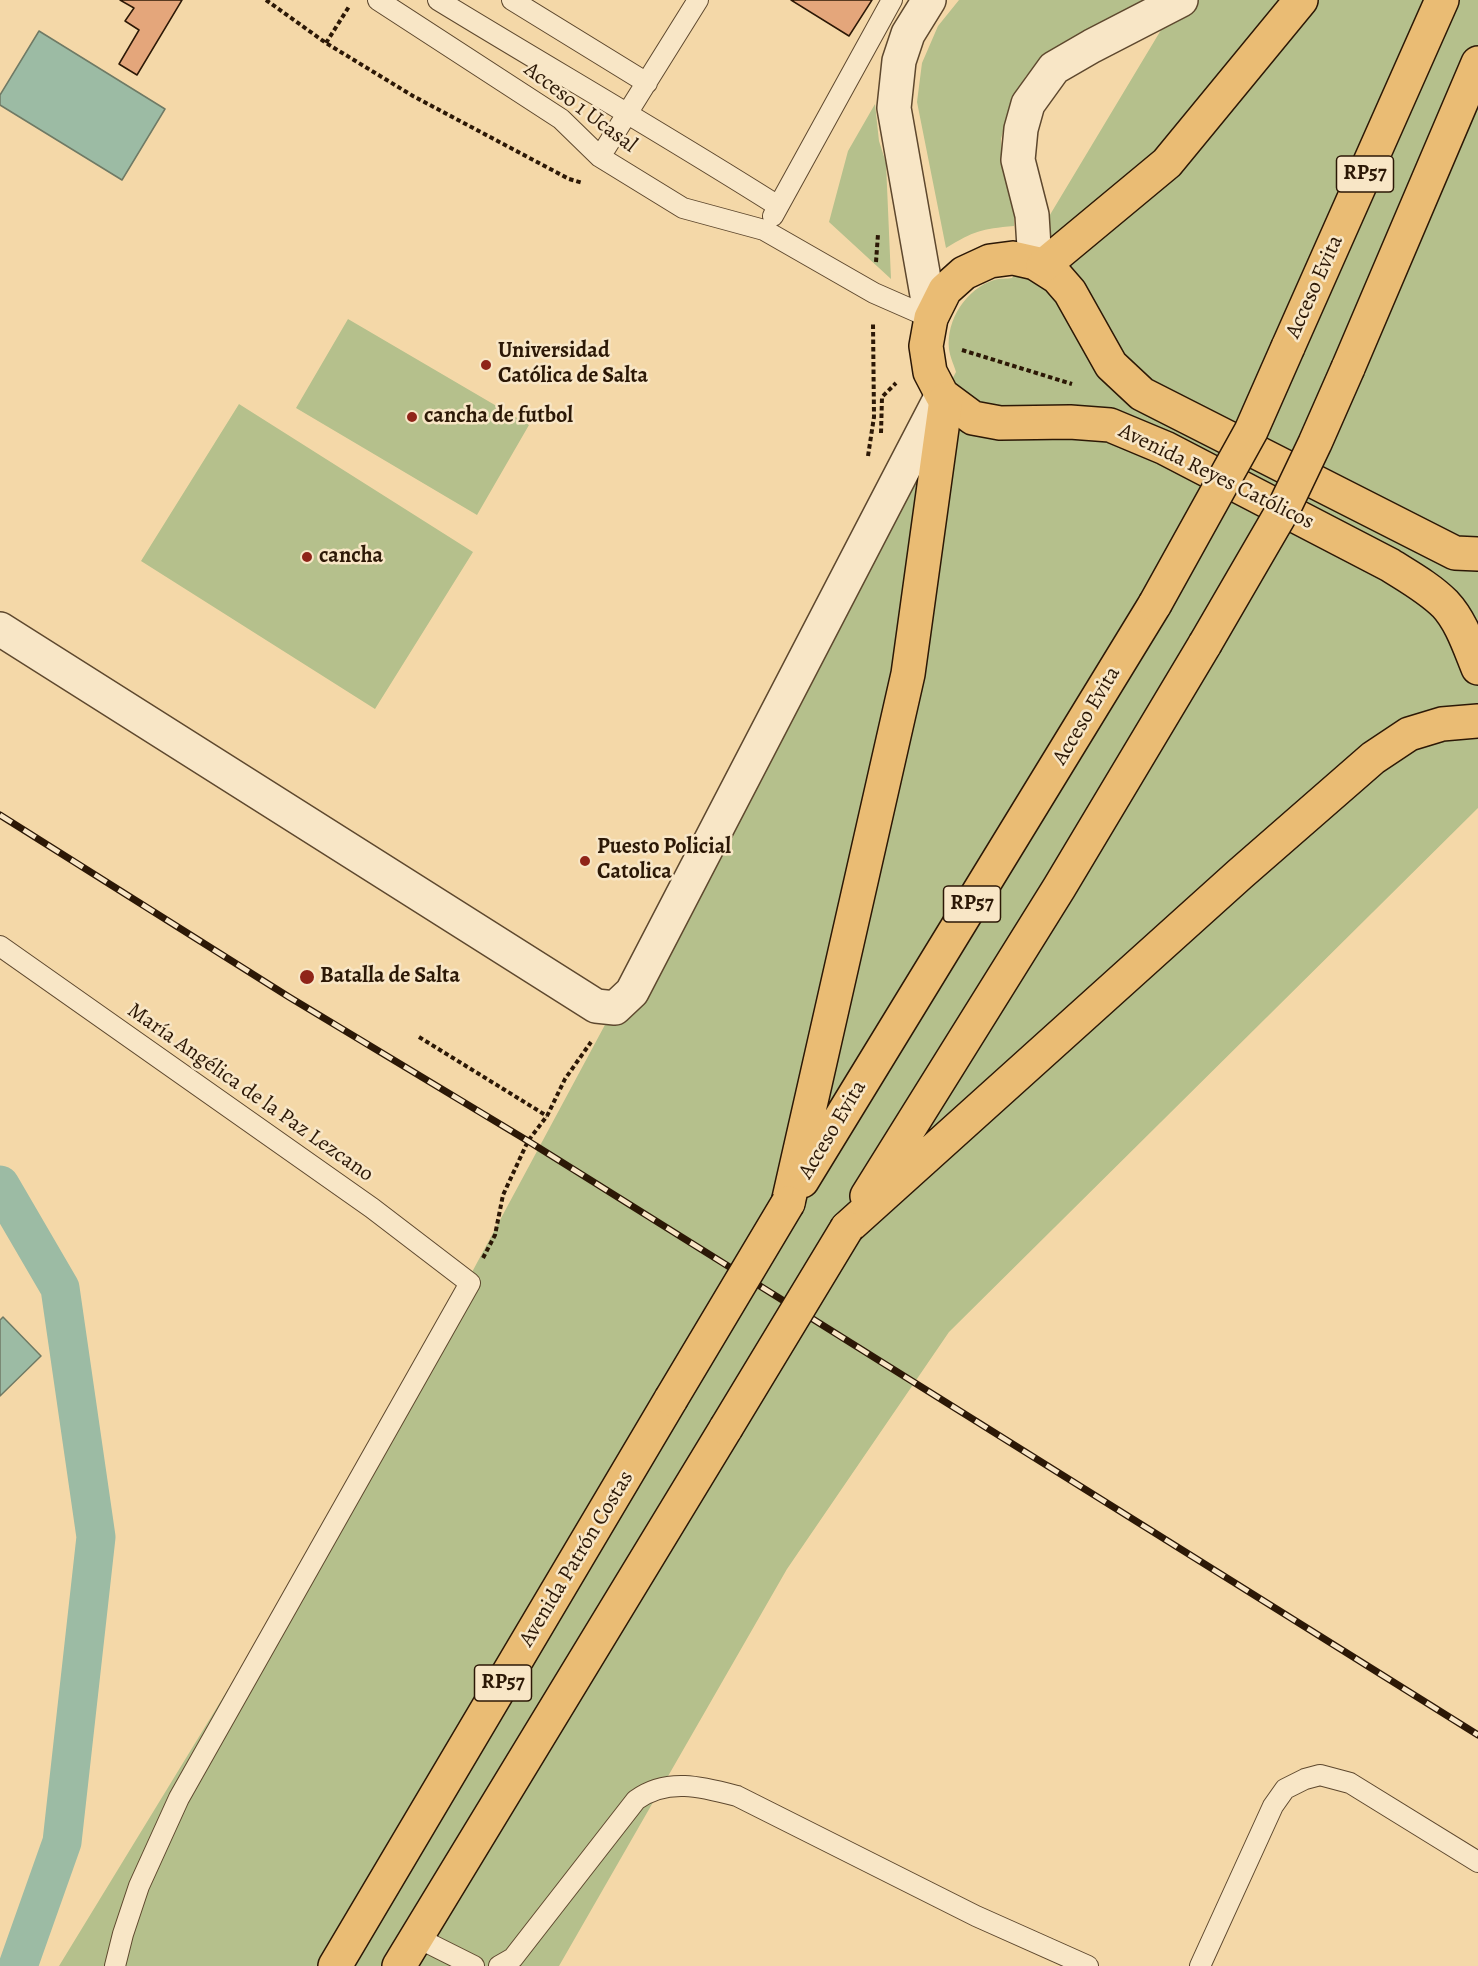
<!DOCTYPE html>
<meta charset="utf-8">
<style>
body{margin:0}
canvas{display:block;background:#f4d8a8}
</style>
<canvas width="1478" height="1966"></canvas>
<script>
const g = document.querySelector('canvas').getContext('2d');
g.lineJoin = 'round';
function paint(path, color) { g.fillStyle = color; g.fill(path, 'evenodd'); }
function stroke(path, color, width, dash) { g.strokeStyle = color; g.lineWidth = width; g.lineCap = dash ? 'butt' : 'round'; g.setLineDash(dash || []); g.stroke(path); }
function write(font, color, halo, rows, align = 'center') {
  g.font = font + ' Alegreya,serif'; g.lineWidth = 5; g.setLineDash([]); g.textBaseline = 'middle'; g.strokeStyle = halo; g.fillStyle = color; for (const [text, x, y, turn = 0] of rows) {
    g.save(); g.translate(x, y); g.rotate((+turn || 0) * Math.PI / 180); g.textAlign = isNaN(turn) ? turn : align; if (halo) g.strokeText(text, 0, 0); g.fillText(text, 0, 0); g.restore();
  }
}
const green = new Path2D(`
 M959,0H1143L1056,47L1026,76L1009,108L1001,139L1002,162L1014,204V226C981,229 974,231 946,248L917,102L922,63L938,26Z
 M1179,0H1478V808L949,1332L787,1569L559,1966H59L393,1419L956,372C954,365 950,357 949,349C946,320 966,289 994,280C1000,278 1007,279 1012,278Z
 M875,104L879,141L886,163L891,279L829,222L848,151Z
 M348,319L529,425L477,515L296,408Z
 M239,404L473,552L375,709L141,561Z`);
const water = new Path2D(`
 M39,31L165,109L122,180L0,105V95Z
 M3,1317L41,1356L0,1396V1320Z`);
const canal = new Path2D(`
 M0,1185L60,1288L96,1537L62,1842L18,1966`);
const building = new Path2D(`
 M120,0H182L137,75L119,64L139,30L125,21L134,8Z
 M791,0H872L849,36Z`);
const path = new Path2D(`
 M266,0L326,43L413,96L569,179L583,183
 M326,43L350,5
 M876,262L878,234
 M962,350L1072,384
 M881,433L882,397L896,383
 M868,456L874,417L873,323
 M419,1037L547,1116
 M483,1258L495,1235L503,1195L528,1141L547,1116L565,1079L591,1042`);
const lane = new Path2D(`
 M378,0L561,119L600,157L683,208L764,230L874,293L931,318
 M438,0C551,69 666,135 778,206
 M512,0L647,83
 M600,157L698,0
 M773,216L892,0
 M0,946L372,1208L470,1283L179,1798L139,1886L123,1934L115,1966
 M416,1937L474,1966
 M499,1966L513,1958L636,1800C667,1777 703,1787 737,1796L976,1916L1088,1966
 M1200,1966L1273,1806L1285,1789L1305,1779L1320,1775L1350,1783L1478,1862`);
const street = new Path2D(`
 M929,0L908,34L899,61L894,108L931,318
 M1035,263L1032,215L1018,160L1021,129L1028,104L1054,68L1092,46L1181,0
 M0,629L596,1006L615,1008L632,992L942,395`);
const primary = new Path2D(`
 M1478,554L1455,553L1142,394L1111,365L1070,292L1057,277L1035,263L1013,258L990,261L964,273L945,290L931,318L926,346L930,372L942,395L973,418L1000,423L1070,422L1110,425L1165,448L1390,565C1409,577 1429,588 1445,604C1461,621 1469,646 1478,668`);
const highway = new Path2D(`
 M1043,266L1167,163L1301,0
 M1288,347L1442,0
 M1348,368L1478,63
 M802,1181L1155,604
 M867,1196L1059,888L1205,644
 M788,1203L908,674L946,399
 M847,1228L1240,874L1373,758L1409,734L1442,724L1478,721
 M335,1966L671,1399
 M399,1966L726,1428`);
const rail = new Path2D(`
 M0,815L289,997L528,1141L1478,1735`);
const highwayBridge = new Path2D(`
 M1155,604L1251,431L1288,347
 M1205,644L1284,508L1315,443L1348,368
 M671,1399L788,1203
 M726,1428L847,1228`);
const markers = [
 [486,365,6,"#8f2418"],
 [412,417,6,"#8f2418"],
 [307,557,6,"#8f2418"],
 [585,861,6,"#8f2418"],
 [307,977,8,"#8f2418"]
];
const shields = [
 [1365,174,57],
 [972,904,57],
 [503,1683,57]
];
const shieldNames = [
 ["RP57",1365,174],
 ["RP57",972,904],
 ["RP57",503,1683]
];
const streetNames = [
 ["Acceso 1 Ucasal",580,108,37],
 ["Acceso Evita",1315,287,-66],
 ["Avenida Reyes Católicos",1216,477,26],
 ["Acceso Evita",1087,716,-59],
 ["María Angélica de la Paz Lezcano",250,1093,35],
 ["Acceso Evita",833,1130,-59],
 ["Avenida Patrón Costas",577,1559,-59]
];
const poiNames = [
 ["Universidad",498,352],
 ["Católica de Salta",498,377],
 ["cancha de futbol",424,417],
 ["cancha",319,557],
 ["Puesto Policial",597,848],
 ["Catolica",597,873],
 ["Batalla de Salta",320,977]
];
paint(green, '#b5c08c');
paint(water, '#9cbba4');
stroke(water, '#6f7a65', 1.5);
stroke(canal, '#9cbba4', 39);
paint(building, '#e4a67b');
stroke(building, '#2c1806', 1.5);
stroke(lane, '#5e482e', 22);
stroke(street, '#5e482e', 36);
stroke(primary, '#2c1806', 36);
stroke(highway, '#2c1806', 36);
stroke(path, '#2c1806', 4, [4.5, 3]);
stroke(lane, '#f8e6c6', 20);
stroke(street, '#f8e6c6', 33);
stroke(primary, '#eabc74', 33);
stroke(highway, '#eabc74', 33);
stroke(rail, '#2c1806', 7);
stroke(rail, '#f8e6c6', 4.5, [14]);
stroke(highwayBridge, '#2c1806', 36, []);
stroke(highwayBridge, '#eabc74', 33);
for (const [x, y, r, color] of markers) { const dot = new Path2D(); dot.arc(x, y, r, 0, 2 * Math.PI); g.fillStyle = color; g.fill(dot); stroke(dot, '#f8e6c6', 2); }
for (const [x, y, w] of shields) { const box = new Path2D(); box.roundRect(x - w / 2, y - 18, w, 36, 4.5); g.fillStyle = '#f8e6c6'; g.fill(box); stroke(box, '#2c1806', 1.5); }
write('bold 21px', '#2c1806', null, shieldNames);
write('22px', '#2c1806', '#f8e6c6', streetNames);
write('bold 22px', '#2c1806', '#f8e6c6', poiNames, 'left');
</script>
